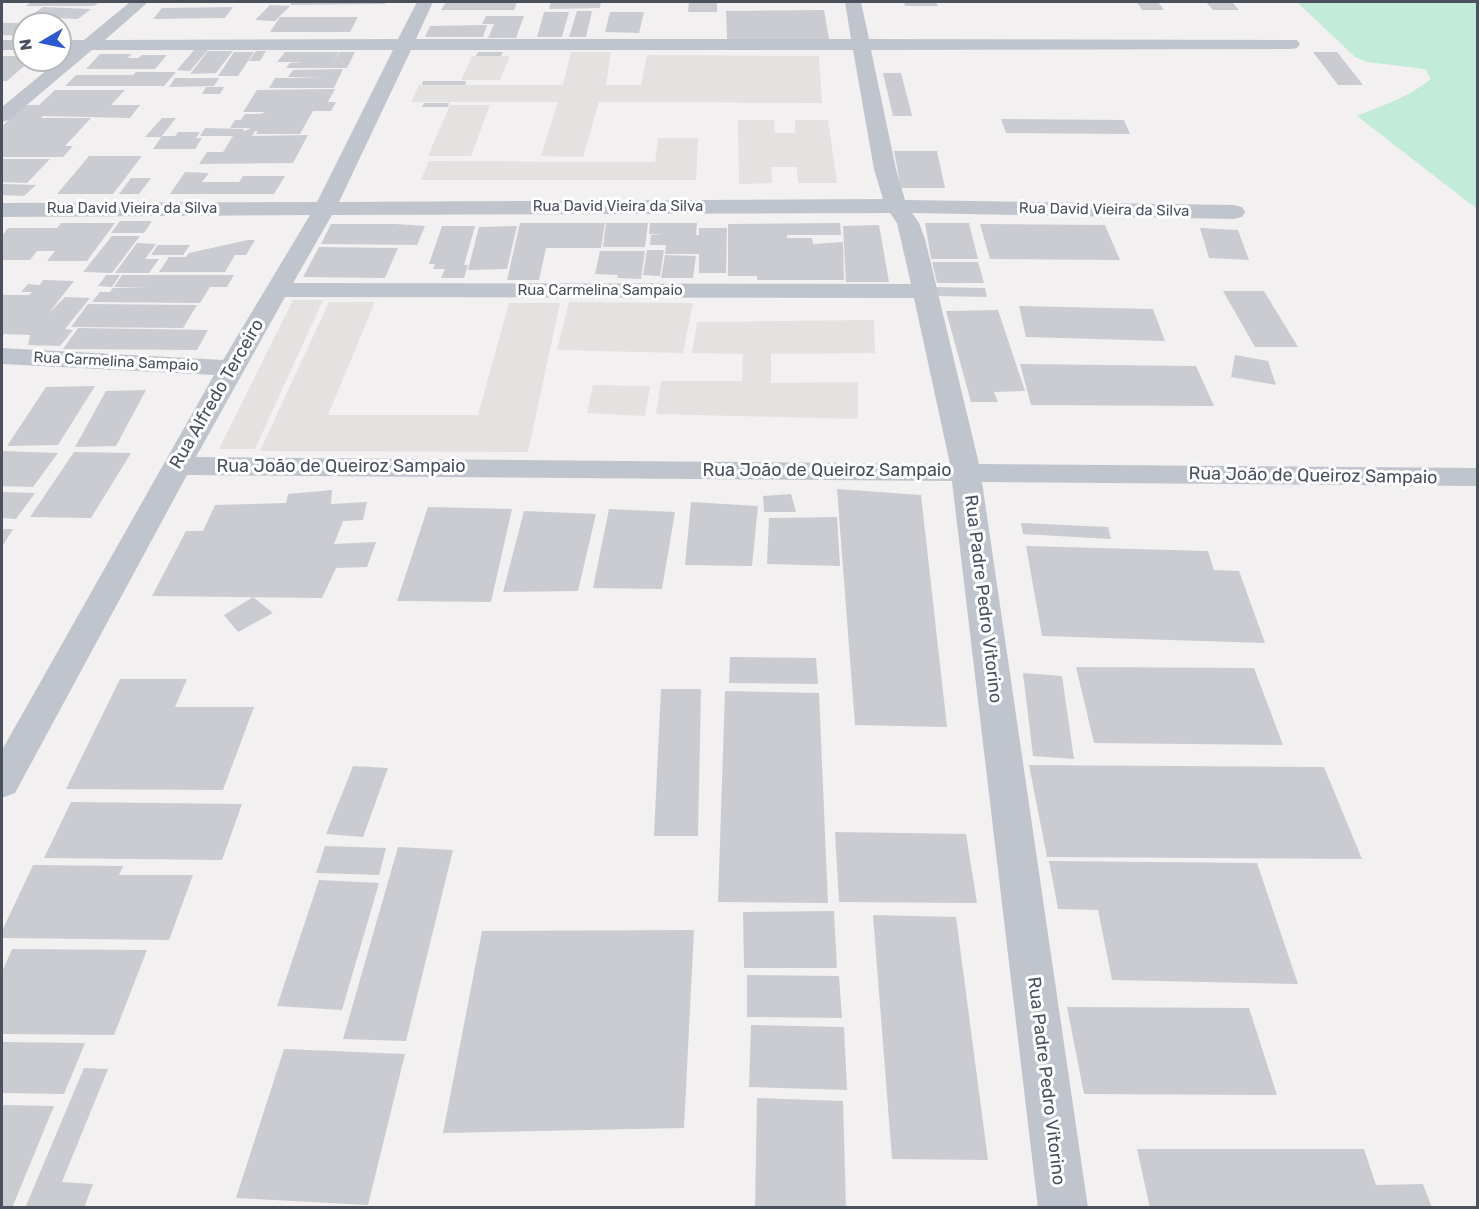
<!DOCTYPE html>
<meta charset="utf-8">
<style>
body{margin:0}
#map{position:relative;width:1479px;height:1209px;overflow:hidden;background:#f2f0f0;font-family:Rubik,sans-serif}
canvas{display:block}
.frame{position:absolute;inset:0;border:3px solid #4a505c;pointer-events:none}
.north{position:absolute;left:12px;top:12px;width:60px;height:60px;box-sizing:border-box;background:#fff;border:2px solid #b7b9be;border-radius:50%;rotate:261deg;font-size:16px;font-weight:700;line-height:24px;text-align:center;color:#4a505c}
.north::after{content:'';display:block;margin:auto;width:21px;height:27px;background:#2a59d2;clip-path:polygon(50% 0,100% 100%,50% 72%,0 100%)}
</style>
<div id="map">
<canvas width="1479" height="1209"></canvas>
<div class="frame"></div>
<div class="north">N</div>
</div>
<script>
const g = document.querySelector('canvas').getContext('2d');
g.lineJoin = 'round';
function paint(path, color) { g.fillStyle = color; g.fill(path, 'evenodd'); }
function write(font, color, halo, rows, align = 'center') {
  g.font = font + ' Rubik,sans-serif'; g.lineWidth = 6; g.setLineDash([]); g.textBaseline = 'middle'; g.strokeStyle = halo; g.fillStyle = color; for (const [text, x, y, turn = 0] of rows) {
    g.save(); g.translate(x, y); g.rotate((+turn || 0) * Math.PI / 180); g.textAlign = isNaN(turn) ? turn : align; if (halo) g.strokeText(text, 0, 0); g.fillText(text, 0, 0); g.restore();
  }
}
const education = new Path2D(`
 M571,52H611L606,85H641L647,55L819,56L822,103L599,102L583,157L541,156L558,102H411L419,85H563Z
 M472,56H510L500,80H461Z
 M450,105H490L471,156H428Z
 M738,120H774L775,133H795V120H828L837,183H798L797,167H771L772,183L739,184Z
 M658,138H698L696,180H421L429,161L655,162Z
 M293,300H323L255,449H219Z
 M329,302H375L328,415H478L509,303H560L528,452L260,451Z
 M569,302L693,303L683,353L557,350Z
 M874,320L875,353L771,354V383L858,382V419L656,414L661,381H742L743,354L692,353L697,322Z
 M593,385L650,386L645,416L587,413Z`);
const green = new Path2D(`
 M1297,2H1477V209L1357,116C1383,105 1409,97 1431,79L1425,69L1367,62L1355,57Z`);
const building = new Path2D(`
 M31,2H100L94,6H26Z
 M292,2H387L385,4L290,5Z
 M446,2H517L514,10H441Z
 M551,2H601L600,8L549,9Z
 M689,2H717V12H688Z
 M904,2H936L938,6H905Z
 M1137,2H1158L1164,10H1142Z
 M1206,2H1232L1239,10H1213Z
 M270,5L290,6L275,21L255,20Z
 M43,7L91,9L78,19L29,17Z
 M233,7L225,18L153,19L162,8Z
 M824,10L829,39H727L726,11Z
 M577,11H592L586,37H569Z
 M544,12H569L562,37H537Z
 M610,12H644L639,33L605,32Z
 M486,16H524L516,38H488L494,24H482Z
 M280,17H358L350,32H270Z
 M2,23H24V36L2,35Z
 M487,25L483,37H425L430,26Z
 M194,50H208L190,71L177,70Z
 M208,51H233L216,73L190,74Z
 M256,51H266L260,61H249Z
 M234,52H254L238,76H218Z
 M285,52H339L332,63L340,52H355L347,68H286L290,63L303,62H277Z
 M478,52H503L501,56H476Z
 M1313,52H1337L1363,85H1338Z
 M100,54H132L127,58H138L142,55H167L155,69H86Z
 M2,56H24V60H31L7,81H2Z
 M343,69L334,88H269L275,78H323L288,77L293,70Z
 M136,72H176L164,86H65L76,75H133Z
 M883,73H901L912,116H893Z
 M175,78H219L214,86L169,87Z
 M423,81H466L465,85H422Z
 M206,87H224L220,94H202Z
 M335,89L328,102H336L331,111H313L300,134H256L258,131H255L252,136L308,135L293,163L199,164L207,152H223L233,136H200L205,128L244,129L243,131H245L251,128H230L235,120H241L245,114H261L265,112H243L257,90Z
 M55,90H125L111,105H140L130,118L43,116L41,118H91L65,146H73L63,157H2V126L25,105H39Z
 M424,103H449L448,107H422Z
 M162,118H176L161,137H145Z
 M1001,119L1124,120L1130,134L1006,133Z
 M178,132H200L196,138H202L195,149H153L162,136H175Z
 M894,151H937L945,188H901Z
 M89,156H142L113,194H57Z
 M2,159H50L27,183L2,182Z
 M185,172L209,173L202,182H239L243,176H285L274,194H170Z
 M131,178H151L139,194H119Z
 M2,184L36,185L24,196L2,195Z
 M120,221H152L144,233H111Z
 M61,223H115L87,261H47L55,251H37L30,260H2V236L8,228H57Z
 M520,223H605L601,248H546L539,280H507Z
 M606,223H648L645,247H603Z
 M650,223H697L696,235H699V228H727L726,273H699V254H665L666,245H650L651,235H663L649,234Z
 M840,223L841,235H787V238H812L813,244L843,242L844,280H757V276H728V224Z
 M925,223H969L978,259H931Z
 M331,224H395L425,226L417,245L321,244Z
 M980,224L1105,225L1120,260L990,259Z
 M879,225L889,282H846L843,226Z
 M442,226H475L464,265H468L464,278H441L445,269H433L435,264H429Z
 M517,226L507,269L468,270L479,227Z
 M1200,228L1238,230L1249,260L1209,258Z
 M112,236H140L112,273L83,272Z
 M248,240H255L246,255H235L225,272H159L169,257H186L189,253Z
 M137,243L156,244L145,259H159L149,273H115Z
 M158,245H190L183,255H151Z
 M319,247L398,248L385,278L303,277Z
 M647,250H664L660,276L643,275Z
 M600,251H645L641,279L617,278L618,275L595,274Z
 M665,255L696,256L693,278H661Z
 M932,262H978L984,283H937Z
 M106,275H120L112,287L98,286Z
 M122,275H234L227,287H210L200,303L92,302L100,292H110L113,288H147L114,287Z
 M43,280L74,281L48,314L65,297L90,298L65,329L73,330L60,346L28,345L30,335L4,334L2,337V295H29L32,292H21L28,284L40,285Z
 M935,287L985,288L987,297L936,296Z
 M1223,291H1264L1298,347H1255Z
 M88,304L197,305L183,328L71,327Z
 M1019,306L1153,309L1165,341L1026,337Z
 M998,310L1025,391L994,392L998,402H971L946,311Z
 M78,328L208,330L197,350L63,349Z
 M1235,355L1268,361L1276,385L1231,377Z
 M1020,364L1196,366L1214,406L1031,405Z
 M95,386L58,445L7,446L46,387Z
 M146,390L116,446L75,447L106,391Z
 M2,451L58,453L33,487L2,486Z
 M74,452L131,453L91,518L30,517Z
 M837,489L921,495L947,727L855,725Z
 M332,490L331,504L367,502L363,520L343,521L334,544L376,542L367,567L336,568L322,598L152,596L186,531H203L215,505L286,503L288,494Z
 M2,492L35,493L16,519L2,518Z
 M791,494L796,512H764L763,496Z
 M691,502L758,506L752,566L685,565Z
 M428,507L512,509L491,602L397,601Z
 M609,509L675,512L662,589L593,588Z
 M524,511L596,514L578,591L503,592Z
 M837,517L840,566L767,564L769,518Z
 M1021,523L1108,527L1111,539L1023,534Z
 M2,529H13L2,547Z
 M1026,546L1208,551L1214,570L1239,571L1265,643L1042,636Z
 M253,597L273,613L238,632L224,615Z
 M730,657L816,658L818,684L729,683Z
 M1076,667L1254,668L1283,745L1094,743Z
 M1023,673L1062,676L1074,759L1033,756Z
 M120,679H187L175,707H254L223,790L66,789Z
 M661,689H701L698,836H654Z
 M725,691L819,693L828,903L718,902Z
 M1029,765L1324,767L1362,859L1047,857Z
 M353,766L388,768L363,837L326,834Z
 M71,802L242,804L222,860L44,858Z
 M835,832L966,834L977,903L839,902Z
 M325,846L386,848L379,875L316,873Z
 M398,847L453,850L406,1041L343,1039Z
 M1049,861L1257,863L1298,984L1112,980L1098,910L1058,909Z
 M33,865L123,866L119,875H193L169,940L2,938V931Z
 M319,880L379,883L342,1010L277,1006Z
 M834,911L837,968H744L743,912Z
 M873,915L956,917L988,1160L892,1159Z
 M694,930L684,1128L443,1133L482,931Z
 M12,949L147,950L114,1035L2,1034V972Z
 M747,975L839,976L842,1018L747,1017Z
 M1067,1007L1249,1008L1277,1095L1084,1094Z
 M751,1025L844,1027L847,1090L749,1087Z
 M2,1042L85,1043L64,1094L2,1093Z
 M284,1049L405,1054L368,1205L236,1198Z
 M84,1068L108,1069L62,1182L93,1184L84,1208H25Z
 M757,1098L843,1101L846,1208H755Z
 M2,1105L54,1106L12,1208H2Z
 M1137,1149H1364L1376,1185L1423,1184L1432,1208H1150Z`);
const minor = new Path2D(`
 M130,2H148L105,40L398,39L417,2H433L416,39H851L845,2H861L869,39L1297,40L1300,44L1297,48L1291,49L871,50L896,169L905,200L1234,205L1242,207L1245,212L1242,217L1234,219L912,213L919,223L925,239L979,464L1478,468V486L982,482L1088,1208H1038L952,481L187,475L15,793L2,798V750L214,375L2,364V348L223,360L310,215L2,217V203L317,202L393,50H92L9,120L2,122V107L71,50H60V40H84ZM411,50H853L874,169L883,199L339,202ZM890,213L897,223L911,284L293,283L332,215ZM285,297L914,298L950,464L196,457Z
 M2,40H24V50H2Z`);
const farStreetnames = [
 ["Rua David Vieira da Silva",618,207],
 ["Rua David Vieira da Silva",132,209],
 ["Rua David Vieira da Silva",1104,210,1],
 ["Rua Carmelina Sampaio",600,291],
 ["Rua Carmelina Sampaio",116,362,3]
];
const streetNames = [
 ["Rua Alfredo Terceiro",217,394,-60],
 ["Rua João de Queiroz Sampaio",341,467],
 ["Rua João de Queiroz Sampaio",827,471],
 ["Rua João de Queiroz Sampaio",1313,476,1],
 ["Rua Padre Pedro Vitorino",983,599,83],
 ["Rua Padre Pedro Vitorino",1046,1081,83]
];
paint(education, '#e3e2e1');
paint(green, '#c3ebd9');
paint(building, '#cbccd2');
paint(minor, '#c0c5cd');
write('15px', '#4a505c', '#fff', farStreetnames);
write('18px', '#4a505c', '#fff', streetNames);
</script>
